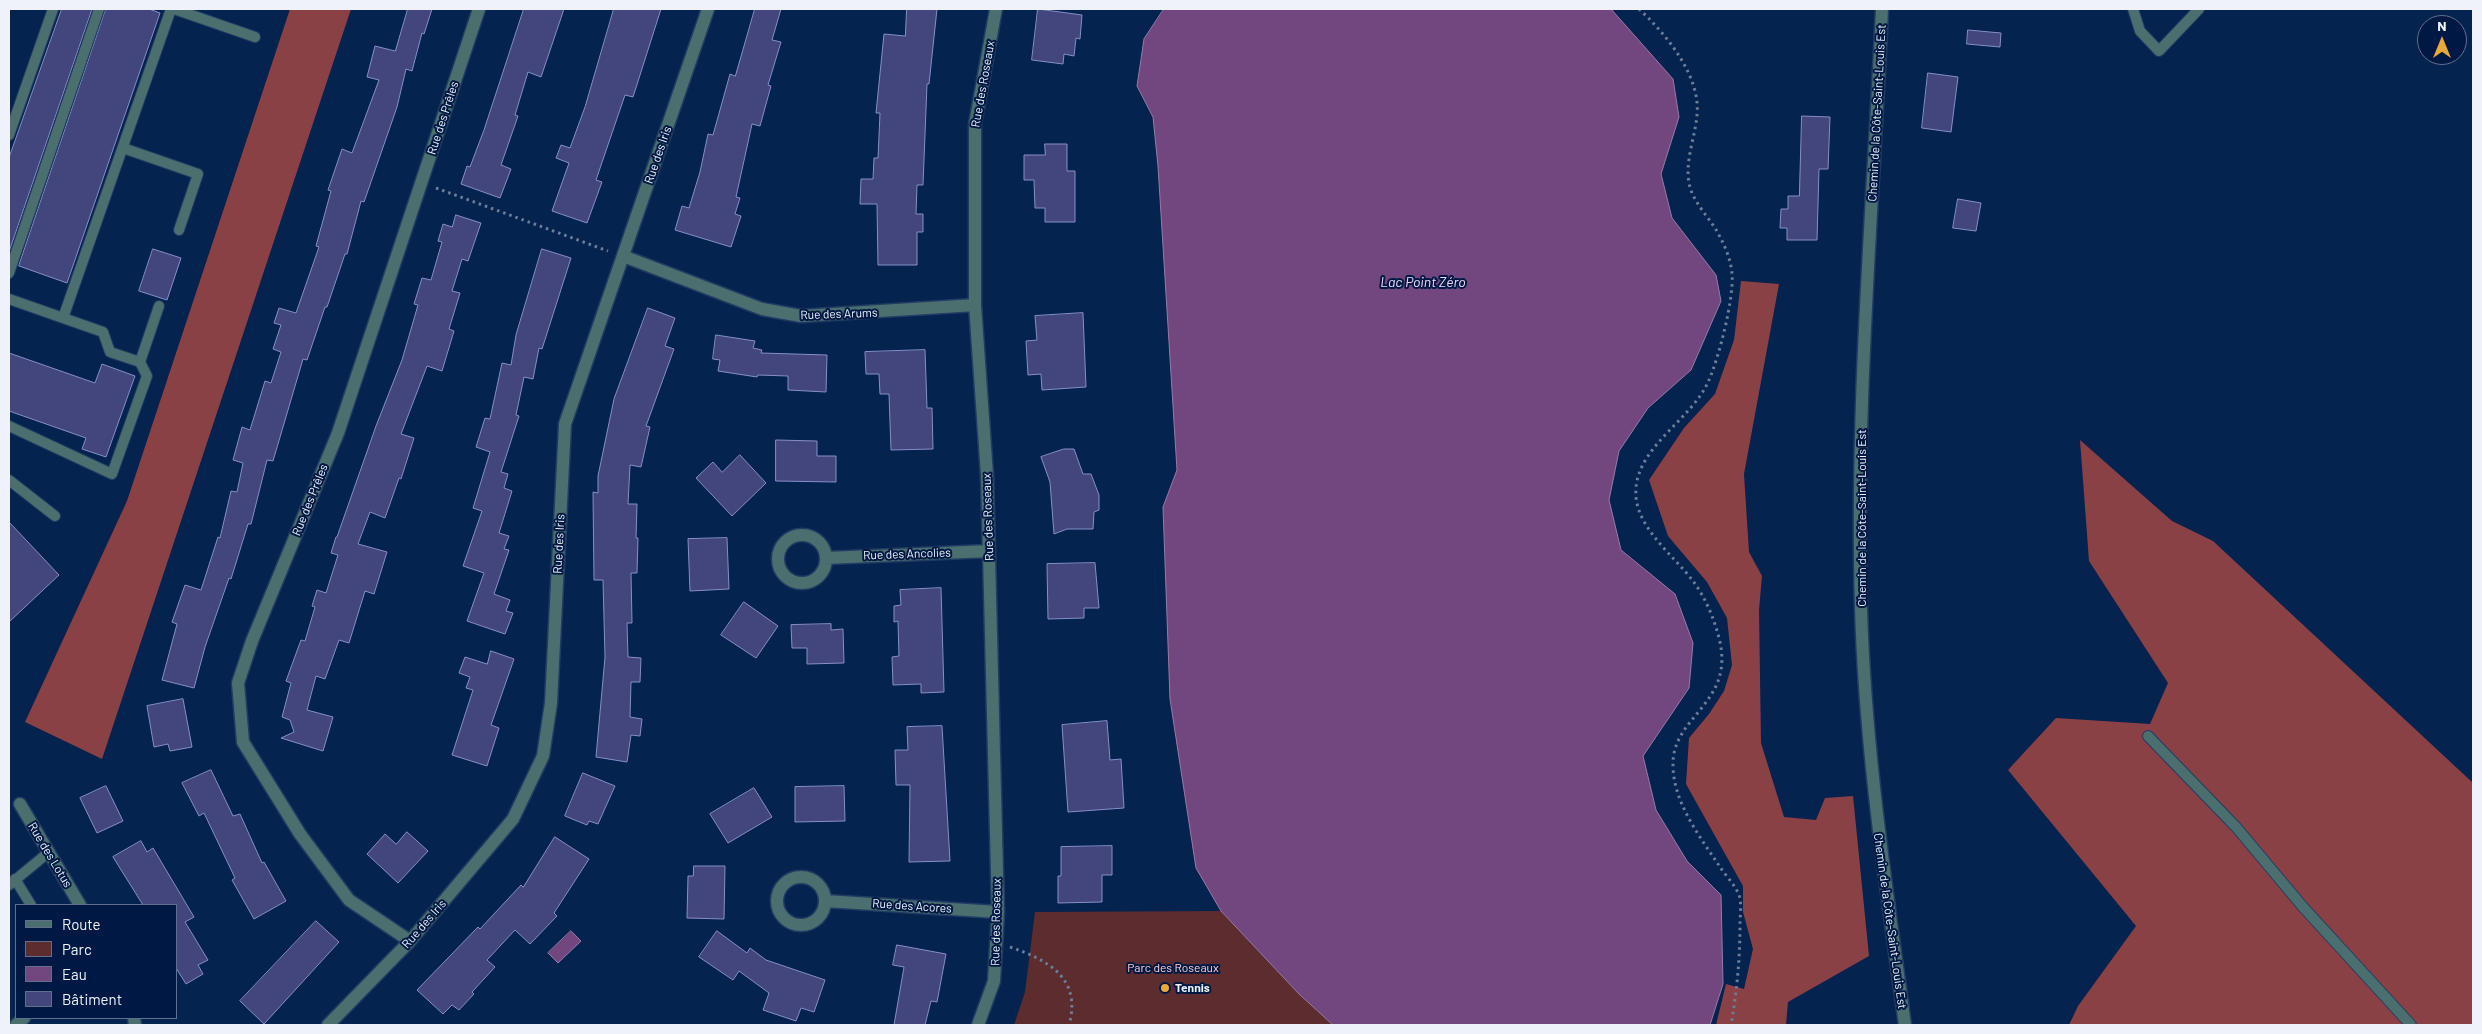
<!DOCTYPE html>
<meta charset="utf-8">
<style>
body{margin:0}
#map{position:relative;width:2482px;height:1034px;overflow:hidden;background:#05234f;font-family:Barlow,sans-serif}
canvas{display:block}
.frame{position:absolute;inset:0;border:10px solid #eff3f9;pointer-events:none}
.legend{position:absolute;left:15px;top:904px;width:162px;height:115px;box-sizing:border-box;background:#001944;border:1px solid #60708c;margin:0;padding:6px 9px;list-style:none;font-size:15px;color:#eff3f9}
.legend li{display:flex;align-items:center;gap:10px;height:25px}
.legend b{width:25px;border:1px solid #60708c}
.north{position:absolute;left:2417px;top:15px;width:50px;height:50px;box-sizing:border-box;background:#001944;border:1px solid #60708c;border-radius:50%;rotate:0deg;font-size:14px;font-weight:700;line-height:20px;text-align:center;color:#eff3f9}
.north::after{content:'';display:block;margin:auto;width:18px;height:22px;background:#e9ab38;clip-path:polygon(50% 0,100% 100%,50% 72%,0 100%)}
</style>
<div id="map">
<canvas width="2482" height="1034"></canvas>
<div class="frame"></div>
<ul class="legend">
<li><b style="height:6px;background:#4b6e6f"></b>Route</li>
<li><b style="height:14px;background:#5c2c2e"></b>Parc</li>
<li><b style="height:14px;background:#72477f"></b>Eau</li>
<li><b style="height:14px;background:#42467c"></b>Bâtiment</li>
</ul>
<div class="north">N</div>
</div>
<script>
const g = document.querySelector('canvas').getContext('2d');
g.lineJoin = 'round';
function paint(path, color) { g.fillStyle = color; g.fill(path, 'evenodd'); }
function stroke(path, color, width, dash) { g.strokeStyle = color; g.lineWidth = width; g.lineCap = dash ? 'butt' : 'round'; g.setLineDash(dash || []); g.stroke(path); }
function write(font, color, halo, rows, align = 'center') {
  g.font = font + ' Barlow,sans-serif'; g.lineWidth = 4; g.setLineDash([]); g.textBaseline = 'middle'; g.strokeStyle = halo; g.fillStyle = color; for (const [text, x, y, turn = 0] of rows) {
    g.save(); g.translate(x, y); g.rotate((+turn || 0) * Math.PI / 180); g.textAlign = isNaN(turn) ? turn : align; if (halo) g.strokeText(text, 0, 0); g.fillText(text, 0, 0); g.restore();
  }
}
const green = new Path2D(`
 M1221,911L1299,994L1333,1025H1014L1025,992L1035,912Z`);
const forest = new Path2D(`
 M290,9H351L102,759L25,722L127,501Z
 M1741,281L1779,284L1744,474L1749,552L1762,576L1759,610L1761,743L1784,817L1816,820L1825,798L1853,796L1869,956L1788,1002L1786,1025H1716L1726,984L1744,989L1753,949L1743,912V886L1686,784L1689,738L1709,714L1724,691L1732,665L1727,618L1707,582L1668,536L1649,480L1684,428L1715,394L1734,340Z
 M2080,440L2172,521L2213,541L2473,783V1025H2069L2078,1006L2136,926L2008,770L2056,718L2150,724L2168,683L2089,561Z`);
const water = new Path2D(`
 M1164,9H1611L1673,79L1679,117L1661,174L1672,218L1716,275L1721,301L1691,370L1648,408L1619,451L1609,500L1621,550L1675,594L1693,643L1689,688L1643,756L1656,810L1687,861L1721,895L1723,984L1710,1025H1333L1299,994L1221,911L1196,868L1170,699L1163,507L1177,470L1158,166L1153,117L1137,86L1144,39Z
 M571,931L581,941L558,963L548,953Z`);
const building = new Path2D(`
 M62,9H92L9,252V158Z
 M106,9H149L160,13L67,283L19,266Z
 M408,9H432L424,34L422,33L412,71L406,69L397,107L364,202L361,201L347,254H345L327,307H325L307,360L303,359L273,461L267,460L251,524H248L231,579L229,578L205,647L194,688L162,680L177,624L172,622L185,585L201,590L218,537L220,538L231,491L237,492L243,463L233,460L242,427L250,430L265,381L271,383L281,352L273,349L281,325L274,323L279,308L296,313L319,247L316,246L331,191L328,190L342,149L352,153L379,80L367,77L375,46L395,51Z
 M524,9H564L541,77L528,72L515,115L518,116L501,165L511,169L500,198L461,184L467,166L470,167L484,130Z
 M614,9H661L633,97L625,95L596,180L602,182L587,223L552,211L569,163L556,158L561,145L570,148L585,107Z
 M755,9H781L772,40L781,42L768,85L771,86L760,126L752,124L736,197L740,198L735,214L741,216L731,247L675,230L682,206L689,208L700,172L708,134L713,135L730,74L735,76Z
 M907,9H937L929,84H927L923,185H917L916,214H923V232H917V265H878L877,204H860L861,179H873L874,158H878L880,113H876L884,34L905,36Z
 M1038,9L1082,15L1080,39L1076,38L1074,56L1064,54L1063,64L1032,60Z
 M1968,30L2001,33L2000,47L1967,44Z
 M1928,73L1958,77L1951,132L1922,128Z
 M1802,116L1830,117L1828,169H1819L1817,240H1787V228H1780L1781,209H1788V196H1799Z
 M1045,144H1067V171H1075V222H1045V208H1035L1034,180H1024V155H1045Z
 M1958,199L1981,203L1976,231L1953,228Z
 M456,215L481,223L468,261L462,259L452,291L460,293L449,329L454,331L442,371L427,366L401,434L414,438L401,479L399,478L385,518L370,512L358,544L387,552L374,594L365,591L349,643L339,640L325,679L316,676L307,710L333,717L323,751L281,738L294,732L290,720L282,717L291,683L286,681L301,640L305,641L315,607L312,606L317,590L326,593L338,555L331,553L336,537H337L376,426L402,360L418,305L414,304L422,278L431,280L442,242L438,241L443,224L452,227Z
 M153,249L181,258L167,300L139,291Z
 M542,249L571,258L542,349L539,348L533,379L524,377L516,415L519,416L501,472L508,474L504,488L512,491L499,533L509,536L504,549L509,550L494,594L510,600L506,611L513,613L505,634L467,621L484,573L463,566L482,511L473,508L490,452L476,447L485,418L490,419L502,363L511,365L516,335Z
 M648,308L675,318L665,346L674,349L646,426L650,427L641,467L630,465L628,504H637L636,538H638L637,573H631L632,623H627L628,657L641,658L640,682H631L630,717L642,719L640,736L631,735L627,762L596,757L605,657L603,580H594L593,492L598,493V476L614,399Z
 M1083,313L1086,387L1042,390L1041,374L1028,375L1026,341L1037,340L1035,316Z
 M716,335L755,341L753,348L762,350L761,353L827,355L826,392L788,390V376L758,375L757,377L718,371L720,360L713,359Z
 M925,350L927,408H932L933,449L891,450L889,394H880L879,374H866L865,352Z
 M9,353L95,383L102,364L135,376L106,457L82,449L86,438L9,411Z
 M776,440L817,441V456H836V482L776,481Z
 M1064,449H1074L1083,474H1091L1099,495V510L1094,512L1093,529H1067L1054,534L1050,482L1041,457Z
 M740,455L766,483L732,516L696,478L713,462L722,472Z
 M9,522L59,575L9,622Z
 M727,538L729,589L690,591L688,539Z
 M1095,563L1099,608H1084V618L1048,619L1047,564Z
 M941,588L944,692L921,693V684L893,685L892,657L899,656L898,621L894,622V606L901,605L900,590Z
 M744,602L778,626L756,658L721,635Z
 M831,624V630L843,629L844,663L807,664V648H792L791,625Z
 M491,651L514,659L491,725L499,728L487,766L452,755L473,690L466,688L470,677L459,673L465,657L487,664Z
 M183,699L192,747L170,751L168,744L154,747L147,706Z
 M1107,721L1110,760L1121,759L1124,808L1068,812L1062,725Z
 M942,726L950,861L909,862L910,785H896L895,750H908L907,727Z
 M211,770L233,816L240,814L262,863L264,862L286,901L254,919L232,880L235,878L204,813L199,816L182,783Z
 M583,773L615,786L598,824L589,821L587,825L565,816Z
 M106,786L123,821L97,833L80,798Z
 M844,786L845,821L795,822V787Z
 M754,788L772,817L728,843L710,814Z
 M407,832L428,851L398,883L367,854L385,834L396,844Z
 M555,837L589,859L554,913L557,916L530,944L515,930L487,960L495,967L472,992L474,994L459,1010L452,1005L443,1014L417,990L478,927L480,929L521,885L523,887Z
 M141,841L147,852L153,848L194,917L185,922L208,960L198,965L203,974L186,984L176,968V905H143L113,857Z
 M1112,846V875H1102V902L1058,903V876H1061V847Z
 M694,866H725L724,919L687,918L688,876H693Z
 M316,921L339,942L264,1024L240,1001Z
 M717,931L747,953L750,948L766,960L825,980L814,1012L801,1008L796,1021L763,1010L769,993L739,971L733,980L699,957Z
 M897,945L946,954L937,1002L931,1001L925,1025H894L904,967L893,965Z`);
const path = new Path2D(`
 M1639,9C1666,34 1701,76 1697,115C1695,138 1685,160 1689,183C1693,204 1711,218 1720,237C1726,248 1731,261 1732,274C1734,299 1719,357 1709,380C1692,421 1632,448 1636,497C1639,530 1674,556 1693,581C1705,597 1714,618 1719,638C1736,704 1672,715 1673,765C1673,802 1700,837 1720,867C1726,876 1735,885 1739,895C1742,904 1740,915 1740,924C1740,958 1737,991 1731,1025
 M436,188L608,251
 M1010,947C1048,960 1082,978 1069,1025`);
const service = new Path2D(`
 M174,9L255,37
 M2133,9L2140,31L2159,51L2199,9
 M9,135L53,9
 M123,148L198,174L179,230
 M9,273L99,9
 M9,299L103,332L110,352L140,362L159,306
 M63,318L171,9
 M9,426L112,474L147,376L140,362
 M9,480L55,516
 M2148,736L2236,827L2303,907L2411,1025
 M15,879L31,905
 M9,885L49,852`);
const minor = new Path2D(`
 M623,256L762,309L801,316L975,305
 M778 559a24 24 0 1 1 48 0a24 24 0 1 1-48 0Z
 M826,558L989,551
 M20,804L80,905
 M777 901a24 24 0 1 1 48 0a24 24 0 1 1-48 0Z
 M825,901L998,912
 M410,941L349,900L300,834L243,742L238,683L252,641L338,433L479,9
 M134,1018L135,1025
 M16,1025L24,1018
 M328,1025L410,941L513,819L543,756L551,703L565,424L708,9
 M978,1025L994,981L998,912L987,475L975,305V124L996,9`);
const tertiary = new Path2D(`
 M1882,9C1873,208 1855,408 1861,608C1865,748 1886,886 1905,1025`);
const markers = [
 [1165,988,5,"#e9ab38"]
];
const streetNames = [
 ["Rue des Roseaux",983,84,-80],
 ["Chemin de la Côte-Saint-Louis Est",1877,113,-87],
 ["Rue des Prêles",443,118,-72],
 ["Rue des Iris",658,155,-71],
 ["Rue des Arums",839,314,-2],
 ["Rue des Prêles",310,500,-68],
 ["Rue des Roseaux",988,517,-92],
 ["Chemin de la Côte-Saint-Louis Est",1862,518,-90],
 ["Rue des Iris",559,544,-87],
 ["Rue des Ancolies",907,554,-2],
 ["Rue des Lotus",50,855,59],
 ["Rue des Acores",912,906,4],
 ["Chemin de la Côte-Saint-Louis Est",1890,921,82],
 ["Rue des Roseaux",996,922,-89],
 ["Rue des Iris",424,924,-49]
];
const parkNames = [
 ["Parc des Roseaux",1173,968]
];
const poiNames = [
 ["Tennis",1175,988]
];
const waterNames = [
 ["Lac Point Zéro",1423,282]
];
paint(green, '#5c2c2e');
paint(forest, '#8a4145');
paint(water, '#72477f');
stroke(water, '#987ba4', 1);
paint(building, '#42467c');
stroke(building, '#878ec9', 1);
stroke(service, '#213c63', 12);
stroke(minor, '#213c63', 15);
stroke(tertiary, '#213c63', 15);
stroke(path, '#6c7e9a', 3, [2.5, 4]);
stroke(service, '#4b6e6f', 10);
stroke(minor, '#4b6e6f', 12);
stroke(tertiary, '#4b6e6f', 12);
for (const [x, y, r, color] of markers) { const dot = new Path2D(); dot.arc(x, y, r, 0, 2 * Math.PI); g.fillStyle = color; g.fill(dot); stroke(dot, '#001944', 2); }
write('12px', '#eff3f9', '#001944', streetNames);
write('12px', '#ffd1d1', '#001944', parkNames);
write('bold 12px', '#eff3f9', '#001944', poiNames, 'left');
write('italic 14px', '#f2d9fa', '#001944', waterNames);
</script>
